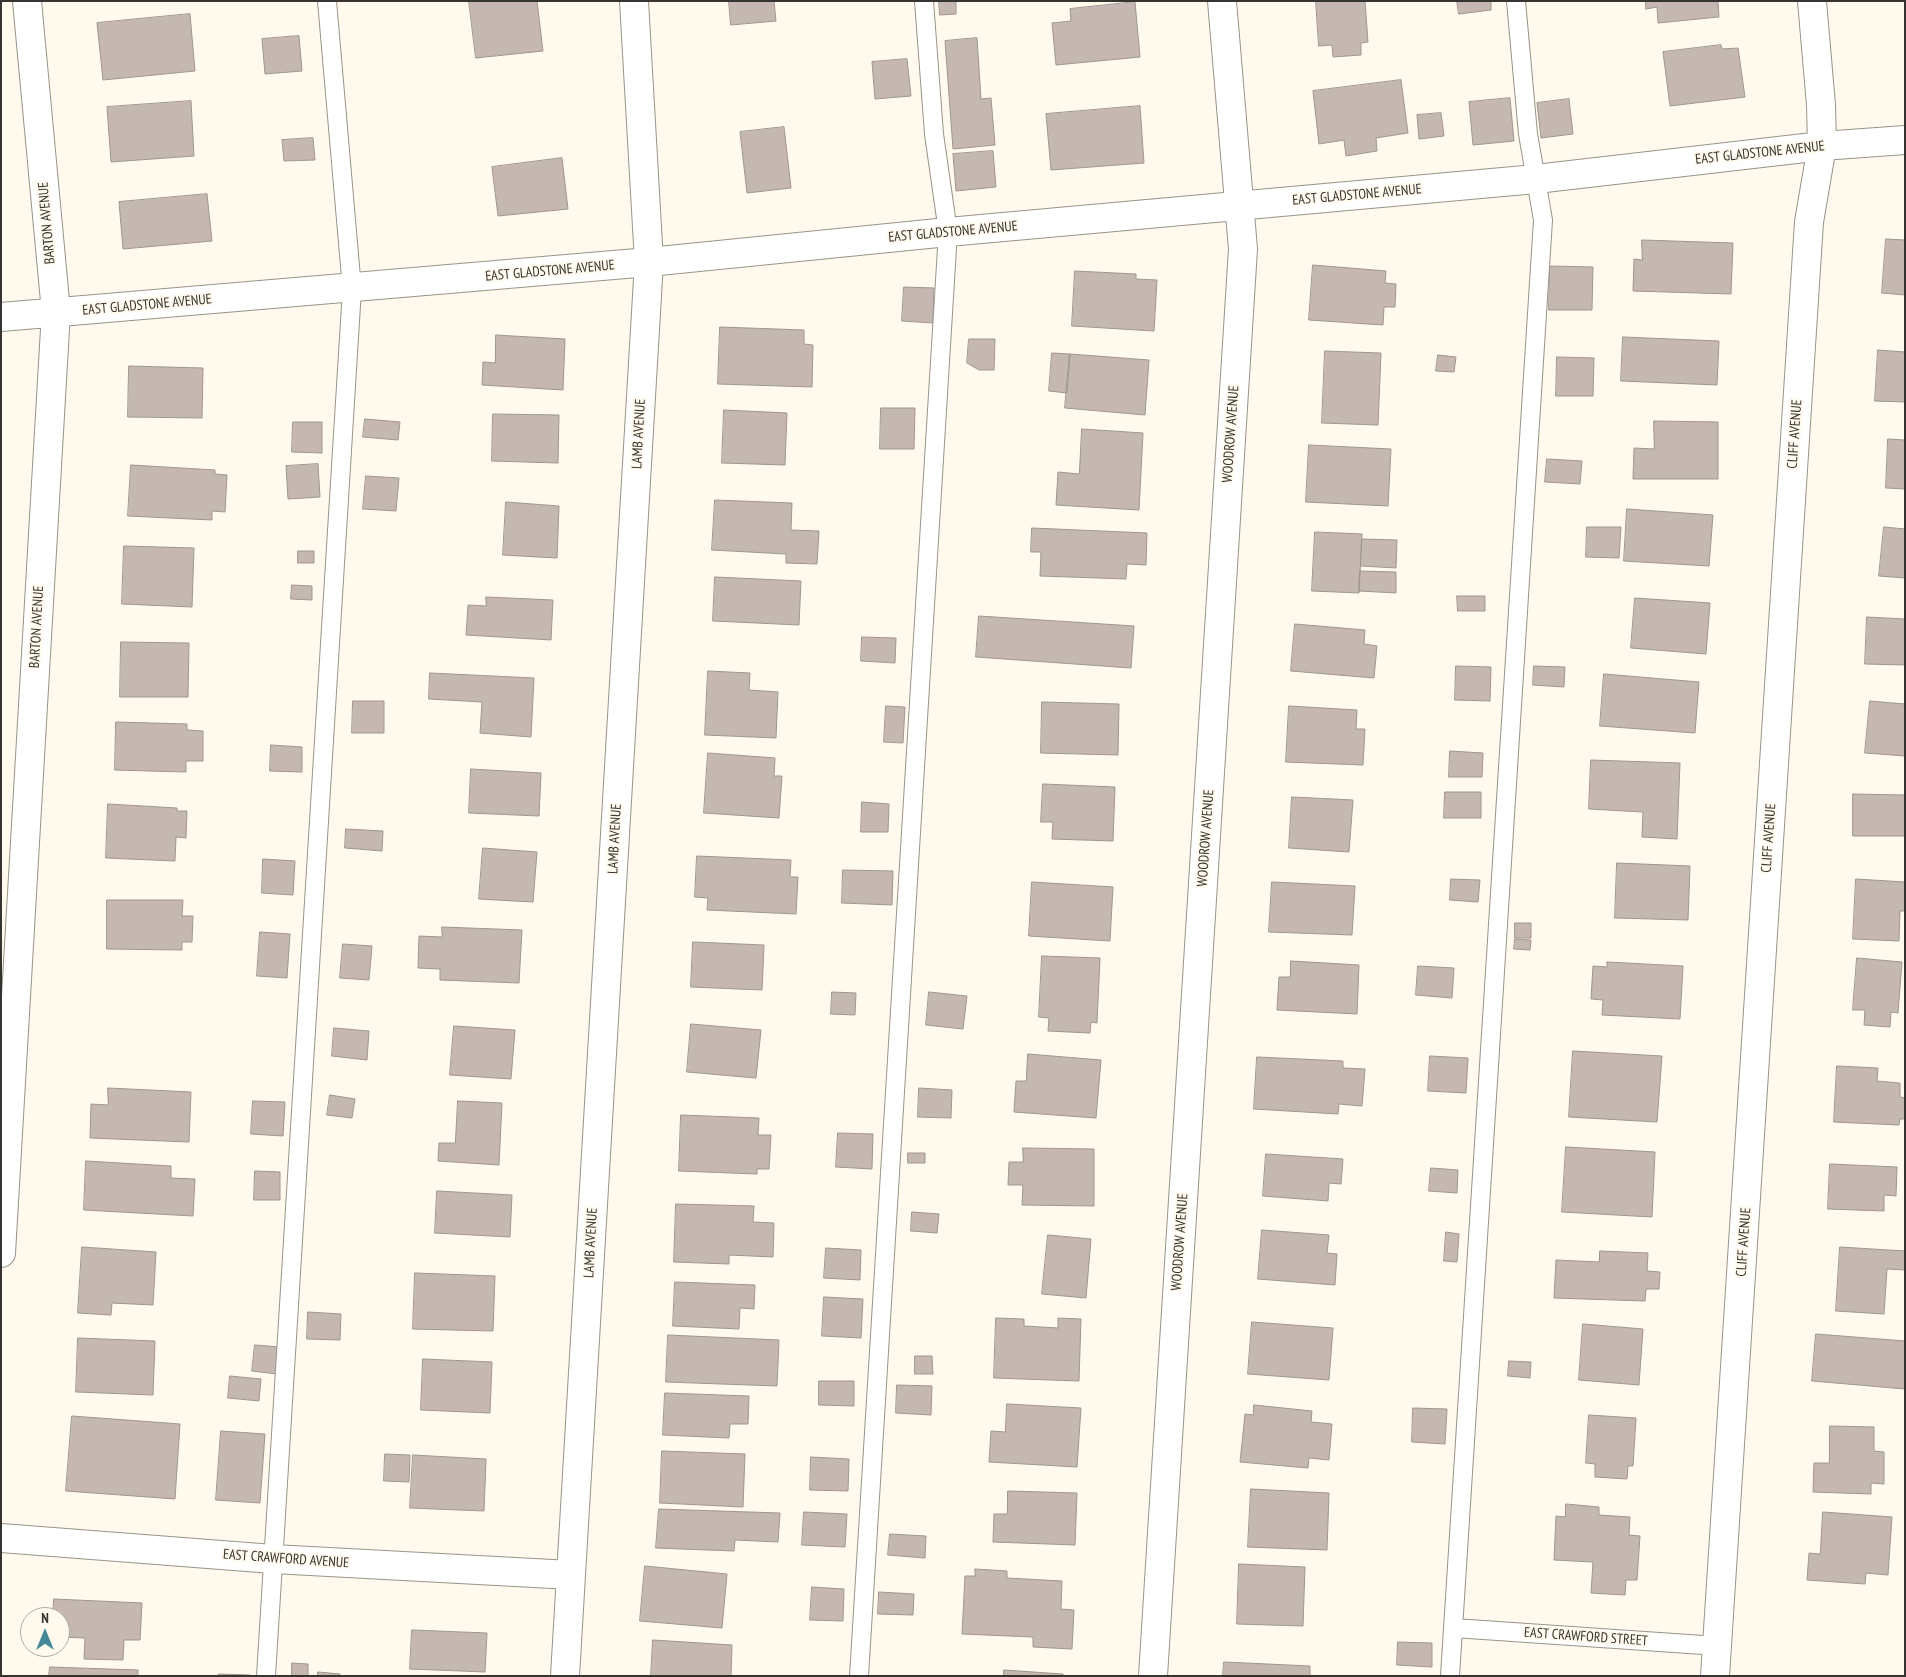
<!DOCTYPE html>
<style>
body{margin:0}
#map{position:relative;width:1906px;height:1677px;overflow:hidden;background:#fffaed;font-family:"PT Sans Narrow",sans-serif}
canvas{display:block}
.frame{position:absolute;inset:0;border:2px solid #363430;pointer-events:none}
.north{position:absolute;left:20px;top:1607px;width:50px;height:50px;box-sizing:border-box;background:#fffaed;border:1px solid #afaba1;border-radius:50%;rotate:0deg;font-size:14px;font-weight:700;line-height:20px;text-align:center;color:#363430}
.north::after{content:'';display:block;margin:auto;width:18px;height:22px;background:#458998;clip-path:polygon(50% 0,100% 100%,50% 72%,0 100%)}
</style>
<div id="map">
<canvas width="1906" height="1677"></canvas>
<div class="frame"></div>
<div class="north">N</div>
</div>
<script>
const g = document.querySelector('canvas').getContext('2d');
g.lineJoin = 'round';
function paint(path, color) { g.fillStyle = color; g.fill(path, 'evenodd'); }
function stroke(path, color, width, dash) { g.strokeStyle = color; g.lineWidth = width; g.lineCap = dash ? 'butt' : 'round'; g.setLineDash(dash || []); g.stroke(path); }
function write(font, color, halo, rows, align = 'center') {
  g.font = font + ' "PT Sans Narrow",sans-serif'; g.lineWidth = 4; g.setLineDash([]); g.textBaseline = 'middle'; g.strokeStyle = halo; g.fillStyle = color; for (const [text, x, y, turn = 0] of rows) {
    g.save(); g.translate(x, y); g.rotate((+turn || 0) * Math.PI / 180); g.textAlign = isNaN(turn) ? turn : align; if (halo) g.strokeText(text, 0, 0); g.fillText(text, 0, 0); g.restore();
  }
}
const building = new Path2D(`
 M469,1H537L543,51L476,58Z
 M729,1H774L776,21L731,25Z
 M939,1H956V14L940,15Z
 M1316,1H1365L1368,42L1361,43V55L1333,57L1332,45L1319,46Z
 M1457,1H1491V10L1459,14Z
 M1646,1H1718L1719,17L1658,23L1657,7L1646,9Z
 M1135,2L1140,57L1056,65L1052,23L1071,21L1070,9Z
 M190,14L195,71L103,80L97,23Z
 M299,36L302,71L265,74L262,39Z
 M977,38L981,99L991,98L995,145L953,149L945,41Z
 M1721,45L1722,49L1738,48L1745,97L1670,106L1663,52Z
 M907,59L911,96L875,99L872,62Z
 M1401,80L1408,133L1376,138L1377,151L1346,156L1344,140L1319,144L1313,91Z
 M1510,98L1514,141L1473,145L1469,102Z
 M1569,99L1573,134L1541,138L1537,103Z
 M191,101L194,156L111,162L107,107Z
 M1140,106L1144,163L1051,170L1046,114Z
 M1441,113L1444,136L1419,139L1417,115Z
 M784,127L791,188L747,193L740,132Z
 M313,138L315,160L284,161L282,140Z
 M993,151L996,187L956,191L953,154Z
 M562,158L568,209L498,216L492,167Z
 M207,194L212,241L123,249L119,202Z
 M1886,239L1905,240V295L1882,293Z
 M1642,240L1733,243L1731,294L1633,291L1634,259L1642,260Z
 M1313,265L1386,271L1385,283L1396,284L1395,307H1384L1383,325L1309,320Z
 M1550,266L1593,267L1592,310H1549Z
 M1075,271L1136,274V279L1157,280L1154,331L1072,326Z
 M904,287L934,288L933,323L902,321Z
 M720,327L804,330V344L813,345L812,387L718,384Z
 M496,335L565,339L563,390L482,385L483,362L495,363Z
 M1623,337L1719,341L1717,385L1621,381Z
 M969,339H995L994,370H979L967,363Z
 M1878,350L1905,352V402L1875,401Z
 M1325,351L1381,353L1378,425L1322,423Z
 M1052,353L1070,354L1067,393L1049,391Z
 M1070,354L1149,360L1145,415L1065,408Z
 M1438,355L1456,357L1454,372L1436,371Z
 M1557,357L1594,358L1593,396H1556Z
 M129,366L203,368L202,418L128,417Z
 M881,408H915L914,449H880Z
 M724,410L787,413L785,465L722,463Z
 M493,414L559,415L558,463L492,461Z
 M365,419L400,422L398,440L363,437Z
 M1654,421L1718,422V479H1633L1634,448L1654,449Z
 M293,422H322V453L292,452Z
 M1082,429L1143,433L1139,510L1056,505L1058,472L1079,474Z
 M1888,439L1905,440V489L1886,488Z
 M1309,445L1391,449L1388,506L1306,502Z
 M1547,459L1582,461L1580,484L1545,482Z
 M318,464L320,497L288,499L286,466Z
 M131,465L215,470V474L227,475L225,512L212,511V520L128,516Z
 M366,476L399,478L396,511L363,509Z
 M715,500L792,503L791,530L819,531L817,564L786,563V554L712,550Z
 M506,502L559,506L557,558L503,555Z
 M1627,509L1713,515L1709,566L1624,561Z
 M1587,527H1621L1619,558L1586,557Z
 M1884,527L1905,529V578L1879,576Z
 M1032,528L1147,533L1146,565L1127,564L1126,579L1040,576L1041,552H1031Z
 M1315,532L1362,534L1359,593L1312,591Z
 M1362,539L1397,540L1396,568L1361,566Z
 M124,546L194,548L192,607L122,604Z
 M298,551H314V563H298Z
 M1360,571L1396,572V593L1359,591Z
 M715,577L801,581L799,625L713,621Z
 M292,585L312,586V600L291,599Z
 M1457,596H1485V611H1458Z
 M486,597L553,600L551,640L466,635L468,605L486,606Z
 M1635,598L1710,603L1706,654L1631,648Z
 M979,616L1134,626L1131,668L976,657Z
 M1867,617L1905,619V665L1865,664Z
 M1295,624L1365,630L1364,644L1377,646L1374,678L1291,671Z
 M862,637L896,638L895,663L861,661Z
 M121,642L189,643L188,697H120Z
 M1456,666L1491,667L1490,701L1455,700Z
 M1534,666L1565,667L1564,687L1533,685Z
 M708,671L750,673L749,690L778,692L776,738L705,735Z
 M430,673L534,678L531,737L480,733L482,702L429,699Z
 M1604,674L1699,682L1695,733L1600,726Z
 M353,701H384V733H352Z
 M1870,701L1905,704V756L1865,753Z
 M1042,702L1119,704L1118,755L1041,753Z
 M886,706L905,707L903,743L884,742Z
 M1289,706L1357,710L1356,729H1365L1363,765L1286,762Z
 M116,722L187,724V730L203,731V761H186V772L115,770Z
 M271,745L302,747V772L270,771Z
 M1450,751L1483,753L1482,777H1449Z
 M708,753L775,758L774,776H782L779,818L704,813Z
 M1591,760L1680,763L1677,839L1642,837L1643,812L1589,809Z
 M471,769L541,773L539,816L469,813Z
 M1043,784L1115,787L1113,841L1052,839L1053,822H1041Z
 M1445,792H1481V818H1444Z
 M1853,794L1905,795V836H1853Z
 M1292,797L1353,800L1349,852L1289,848Z
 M862,802L889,804L888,832H861Z
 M108,804L177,808V811H187L186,838L176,837L175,861L106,858Z
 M346,829L383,831L382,851L345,848Z
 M483,848L537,852L533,902L479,899Z
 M697,856L791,860L790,877H798L796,914L707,910L708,898L695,897Z
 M263,859L295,861L293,895L262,893Z
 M1617,863L1690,866L1688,920L1615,918Z
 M843,870L893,871L892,905L842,903Z
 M1451,879L1480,880L1478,902L1450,900Z
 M1856,879L1905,882V911H1900L1899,941L1853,939Z
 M1032,882L1113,887L1110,941L1029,936Z
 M1272,882L1355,886L1352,935L1269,932Z
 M107,900H183L182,916H193L192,942H182V950L107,949Z
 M1515,923H1531V938H1515Z
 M442,927L522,930L519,983L440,980V969L418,968L419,936L442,937Z
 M260,932L290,934L287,978L257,976Z
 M1515,939L1531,940L1530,950L1514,949Z
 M693,942L764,945L762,990L691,987Z
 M343,944L372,946L369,980L340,978Z
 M1042,956L1100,958L1097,1023L1091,1022L1090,1033L1048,1031L1049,1018L1039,1017Z
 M1857,958L1902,962L1898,1013L1891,1012L1890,1027L1864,1025L1865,1010H1853Z
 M1291,961L1359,965L1357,1014L1277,1010L1279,977H1290Z
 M1607,962L1683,966L1680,1019L1602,1015L1603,1000L1591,999L1593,966L1607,967Z
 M1418,966L1454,968L1452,998L1416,995Z
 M832,992L856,993L855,1015L831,1014Z
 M929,992L967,996L963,1029L926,1025Z
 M691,1024L761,1030L756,1078L687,1072Z
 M454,1026L515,1030L511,1079L450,1075Z
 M334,1028L369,1031L367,1060L332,1056Z
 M1573,1051L1662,1056L1657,1122L1569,1117Z
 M1028,1054L1101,1060L1096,1118L1014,1112L1016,1081H1026Z
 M1430,1056L1468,1058L1466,1093L1428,1091Z
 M1257,1057L1343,1061V1068L1365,1069L1362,1106L1339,1104L1338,1114L1254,1109Z
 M1837,1066L1878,1068L1877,1081L1900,1083V1097L1905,1098V1119H1900L1899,1125L1834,1122Z
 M108,1088L191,1092L189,1142L90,1138L91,1104L108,1105Z
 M919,1088L952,1090L951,1118L918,1117Z
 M330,1095L355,1099L352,1118L327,1115Z
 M253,1101L285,1102L283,1136L251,1134Z
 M458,1101L502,1103L499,1165L438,1161L439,1143H455Z
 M681,1115L759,1118L758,1135H771L769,1169H757V1174L679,1171Z
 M838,1133L873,1134L872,1169L836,1167Z
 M1566,1147L1655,1152L1652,1217L1562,1212Z
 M1023,1148L1094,1149V1206L1022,1205L1023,1185H1008L1009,1162H1023Z
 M908,1153H925V1163H908Z
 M1266,1154L1343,1159L1341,1184L1329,1183L1328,1201L1263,1196Z
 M86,1161L171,1166V1178L195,1179L193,1216L84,1210Z
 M1830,1164L1897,1167L1896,1196L1884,1195V1211L1828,1209Z
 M1431,1168L1458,1170L1457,1193L1429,1191Z
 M255,1171L280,1172V1200H254Z
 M437,1191L512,1195L510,1237L435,1233Z
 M676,1204L754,1206L753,1222L774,1223L773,1257L729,1255V1264L674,1262Z
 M912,1212L939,1214L937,1233L911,1231Z
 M1262,1230L1329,1235L1327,1253L1337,1254L1335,1285L1258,1279Z
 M1446,1232L1459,1234L1457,1262L1444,1261Z
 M1048,1235L1091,1239L1086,1298L1042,1294Z
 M82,1247L156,1252L153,1305L112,1303L111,1315L78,1313Z
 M1840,1247L1905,1251V1270L1887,1269L1884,1314L1836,1311Z
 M826,1248L861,1250L860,1280L824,1278Z
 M1600,1251L1648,1253L1647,1271L1660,1272L1659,1289H1646L1645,1301L1554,1298L1556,1260L1599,1262Z
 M415,1273L495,1276L493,1331L413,1329Z
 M675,1282L755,1285L754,1309L740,1308L739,1329L673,1326Z
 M824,1297L863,1299L861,1338L822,1336Z
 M308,1312L341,1314L340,1340L307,1339Z
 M996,1318L1024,1319V1326L1058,1328V1318L1081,1319L1079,1381L994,1378Z
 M1252,1322L1333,1328L1329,1380L1248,1374Z
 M1583,1324L1643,1329L1639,1385L1579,1380Z
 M1816,1334L1905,1341V1389L1812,1381Z
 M668,1335L779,1340L777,1386L666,1382Z
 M78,1338L155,1341L153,1395L76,1392Z
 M255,1345L280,1347L277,1374L252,1371Z
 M915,1356H932L933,1374H915Z
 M423,1359L492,1362L490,1413L421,1410Z
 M1509,1361L1531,1362L1530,1378L1508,1376Z
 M230,1376L261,1379L259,1401L228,1398Z
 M819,1381H854V1406L819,1405Z
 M897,1385L932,1386L931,1415L896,1413Z
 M665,1393L749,1396L748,1424H730L729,1438L663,1435Z
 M1007,1404L1081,1408L1077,1467L989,1462L991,1431L1005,1432Z
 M1254,1405L1312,1411L1311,1422L1332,1424L1329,1460L1309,1458L1308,1468L1240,1462L1245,1414L1253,1415Z
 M1413,1408L1447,1409L1445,1444L1412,1442Z
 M1589,1415L1636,1418L1633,1466H1628L1627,1479L1595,1477V1464L1586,1463Z
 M72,1416L180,1424L175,1499L66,1491Z
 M1830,1426L1874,1427V1451L1884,1452V1484L1871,1483V1494L1813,1492L1814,1463H1829Z
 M221,1431L265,1434L260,1503L216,1500Z
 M662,1451L745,1454L743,1507L660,1503Z
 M385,1454L410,1455L409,1482L384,1481Z
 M413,1455L486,1459L484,1511L410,1508Z
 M811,1457L849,1459L848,1491L810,1490Z
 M1251,1489L1329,1493L1327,1550L1248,1547Z
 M1008,1491L1077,1493L1075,1545L993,1542L994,1514H1007Z
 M1566,1504L1599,1507V1515L1630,1517L1629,1535L1640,1536L1637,1580H1626L1625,1595L1591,1593L1593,1562L1554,1560L1556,1516L1565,1517Z
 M659,1509L780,1513L778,1542L735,1540L734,1551L656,1548Z
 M804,1512L847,1514L845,1547L802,1545Z
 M1823,1512L1892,1517L1888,1575L1866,1573L1865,1584L1807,1580L1809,1553L1820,1554Z
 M890,1534L926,1536L925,1558L888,1555Z
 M1239,1564L1305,1567L1303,1626L1237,1624Z
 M645,1566L727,1574L722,1628L640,1621Z
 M975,1569L1007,1571V1578L1062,1581L1061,1609L1074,1610L1072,1649L1033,1647V1637L962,1634L965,1576H975Z
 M812,1587L844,1589L843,1621L810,1620Z
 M879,1592L914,1594L913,1615L878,1614Z
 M54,1599L142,1603L140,1640H124L123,1660L84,1659L85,1638L60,1637V1617H53Z
 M412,1630L487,1633L485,1672L410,1669Z
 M653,1640L732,1645L731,1676H651Z
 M1398,1642L1432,1643V1667L1397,1665Z
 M1224,1662L1310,1666V1676H1223Z
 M292,1663L308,1664V1676H292Z
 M50,1667L138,1670V1676H49Z
 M1004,1670L1063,1674V1676H1004Z
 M318,1672L340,1674V1676H318Z
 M219,1674L250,1675V1676H218Z`);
const lane = new Path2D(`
 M1454,1628L1718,1646
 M266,1676L352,289L327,1
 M859,1676L948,232L934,134L924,1
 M1450,1676L1543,220L1528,134L1516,1`);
const street = new Path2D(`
 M1,317L649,262L948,232L1536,179L1822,146L1905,140
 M1,1253L56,312L27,1
 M1,1538L273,1559L571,1575
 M565,1676L649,262L634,1
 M1153,1676L1243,249L1222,1
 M1715,1676L1809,222L1822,146L1821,105L1812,1`);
const streetNames = [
 ["EAST GLADSTONE AVENUE",1760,153,-6],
 ["EAST GLADSTONE AVENUE",1357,195,-5],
 ["BARTON AVENUE",47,223,-95],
 ["EAST GLADSTONE AVENUE",953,232,-5],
 ["EAST GLADSTONE AVENUE",550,271,-5],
 ["EAST GLADSTONE AVENUE",147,305,-5],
 ["LAMB AVENUE",639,434,-87],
 ["WOODROW AVENUE",1231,434,-86],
 ["CLIFF AVENUE",1795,434,-86],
 ["BARTON AVENUE",37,627,-87],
 ["WOODROW AVENUE",1206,838,-86],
 ["CLIFF AVENUE",1769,838,-86],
 ["LAMB AVENUE",615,839,-87],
 ["WOODROW AVENUE",1180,1242,-86],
 ["CLIFF AVENUE",1744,1242,-86],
 ["LAMB AVENUE",591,1243,-87],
 ["EAST CRAWFORD AVENUE",286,1559,4],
 ["EAST CRAWFORD STREET",1586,1637,4]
];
paint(building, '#c5b8b2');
stroke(building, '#a2958f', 1);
stroke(lane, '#999489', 20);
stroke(street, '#999489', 30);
stroke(lane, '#fff', 18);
stroke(street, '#fff', 28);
write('14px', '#363430', '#fffaed', streetNames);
</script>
